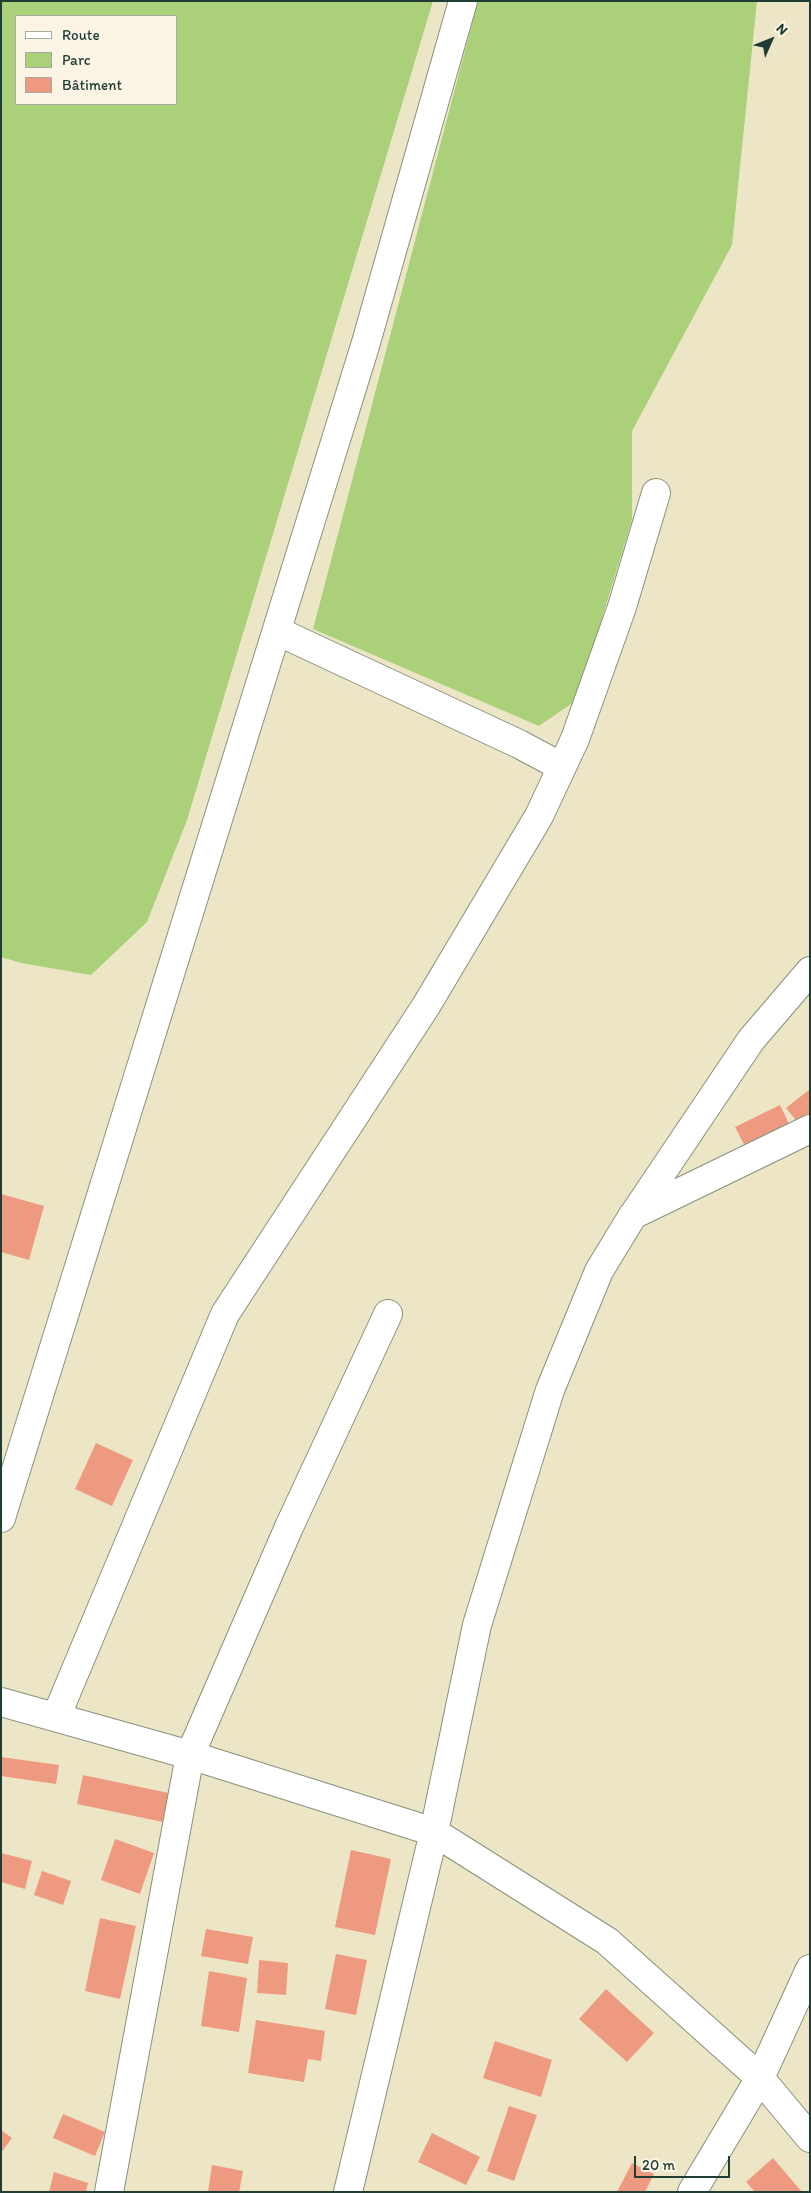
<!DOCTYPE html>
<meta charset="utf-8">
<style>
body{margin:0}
#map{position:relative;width:811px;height:2193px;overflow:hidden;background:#ede6c6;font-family:Itim,sans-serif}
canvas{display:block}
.frame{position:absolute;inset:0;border:2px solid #1f3d34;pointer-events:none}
.legend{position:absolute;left:15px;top:15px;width:162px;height:90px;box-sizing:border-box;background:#fcf5e5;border:1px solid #a4ab9e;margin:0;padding:6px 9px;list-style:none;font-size:15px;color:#1f3d34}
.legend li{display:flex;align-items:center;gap:10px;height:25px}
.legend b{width:25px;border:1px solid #a4ab9e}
.north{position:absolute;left:746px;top:15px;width:50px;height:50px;-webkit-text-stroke:4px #fcf5e5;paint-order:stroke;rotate:46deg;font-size:14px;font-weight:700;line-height:20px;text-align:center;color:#1f3d34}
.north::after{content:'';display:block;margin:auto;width:18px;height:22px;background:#1f3d34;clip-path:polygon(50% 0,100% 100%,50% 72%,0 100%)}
.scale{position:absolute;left:634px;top:2156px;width:96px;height:22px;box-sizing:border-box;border:2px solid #1f3d34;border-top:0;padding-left:6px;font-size:15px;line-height:18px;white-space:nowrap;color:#1f3d34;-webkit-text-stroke:4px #fcf5e5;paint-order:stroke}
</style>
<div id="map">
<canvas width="811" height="2193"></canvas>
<div class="frame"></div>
<ul class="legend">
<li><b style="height:6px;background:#fff"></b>Route</li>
<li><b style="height:14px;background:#abd07a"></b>Parc</li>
<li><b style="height:14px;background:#ee9a80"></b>Bâtiment</li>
</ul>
<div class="north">N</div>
<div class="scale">20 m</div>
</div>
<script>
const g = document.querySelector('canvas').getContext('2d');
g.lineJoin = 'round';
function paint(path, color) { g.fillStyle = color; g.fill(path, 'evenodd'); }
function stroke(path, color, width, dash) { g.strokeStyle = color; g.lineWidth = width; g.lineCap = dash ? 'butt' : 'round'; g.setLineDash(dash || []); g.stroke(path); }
const green = new Path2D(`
 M1,1H433L187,820L147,922L91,975L21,963L1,957ZM16,16H176V104H16Z
 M478,1H757L732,245L632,431V520L577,700L539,726L313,629Z`);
const building = new Path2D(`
 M810,1089V1122L802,1128L786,1108Z
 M780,1105L792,1130L748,1152L735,1127Z
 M1,1194L44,1206L29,1260L1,1252Z
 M96,1443L133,1460L112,1506L75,1489Z
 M1,1757L59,1765L56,1784L1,1776Z
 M83,1775L169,1793L163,1822L77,1804Z
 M115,1839L154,1853L140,1894L101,1880Z
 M351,1850L391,1859L375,1935L335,1927Z
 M1,1853L32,1861L25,1889L1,1882Z
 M42,1871L71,1881L63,1905L34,1895Z
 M100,1918L136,1926L120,1999L85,1991Z
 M206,1929L253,1937L248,1964L201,1956Z
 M336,1954L367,1960L356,2015L325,2009Z
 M259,1960L288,1963L286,1995L257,1993Z
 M209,1971L247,1978L239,2032L201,2026Z
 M606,1989L654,2033L627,2062L579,2019Z
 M256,2020L325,2031L321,2061L308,2059L304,2082L248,2073Z
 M495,2041L552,2060L541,2097L483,2078Z
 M509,2106L537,2115L514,2181L487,2171Z
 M63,2114L105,2132L95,2156L53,2138Z
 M1,2130L12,2138L1,2153Z
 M432,2133L480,2157L466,2185L418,2162Z
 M773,2158L802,2192H755L746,2182Z
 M632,2163L654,2174L645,2192H617Z
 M212,2165L243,2171L239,2192H208Z
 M54,2172L88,2183L86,2192H49Z`);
const minor = new Path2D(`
 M277,631L519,744L562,767
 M634,1214L751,1040L810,971
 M1,1518L365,346L463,1
 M1,1702L190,1755L434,1832L607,1941L760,2078L810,2138
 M56,1717L225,1314L426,1006L539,816L575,739L622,607L656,493
 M109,2192L190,1755L289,1527L388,1314
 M348,2192L434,1832L477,1625L550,1390L599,1271L633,1215L810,1129
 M692,2192L760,2078L810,1969`);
paint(green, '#abd07a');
paint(building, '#ee9a80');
stroke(minor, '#86927d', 30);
stroke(minor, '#fff', 28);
</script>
